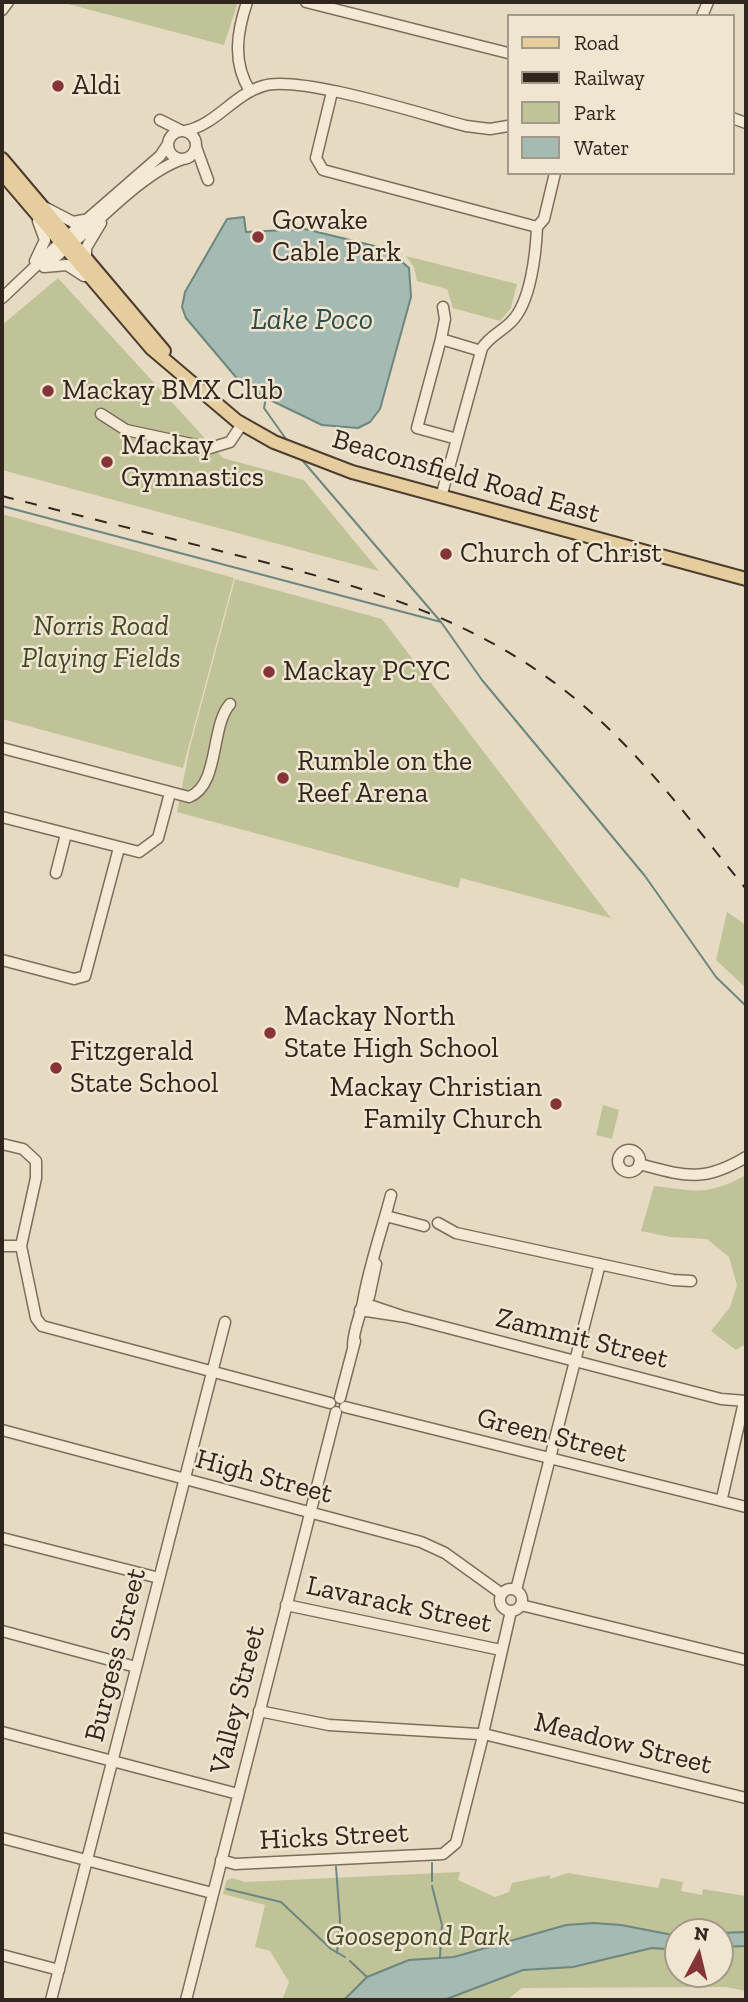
<!DOCTYPE html>
<style>
body{margin:0}
#map{position:relative;width:748px;height:2002px;overflow:hidden;background:#e7dac2;font-family:"Zilla Slab",serif}
canvas{display:block}
.frame{position:absolute;inset:0;border:4px solid #30261e;pointer-events:none}
.legend{position:absolute;left:507px;top:14px;width:228px;height:161px;box-sizing:border-box;background:#efe5d1;border:2px solid #a39989;margin:0;padding:9px 12px;list-style:none;font-size:21px;color:#30261e}
.legend li{display:flex;align-items:center;gap:14px;height:35px}
.legend b{width:35px;border:2px solid #a39989}
.north{position:absolute;left:664px;top:1918px;width:70px;height:70px;box-sizing:border-box;background:#efe5d1;border:2px solid #a39989;border-radius:50%;rotate:7deg;font-size:19px;font-weight:700;line-height:28px;text-align:center;color:#30261e}
.north::after{content:'';display:block;margin:auto;width:24px;height:32px;background:#853438;clip-path:polygon(50% 0,100% 100%,50% 72%,0 100%)}
</style>
<div id="map">
<canvas width="748" height="2002"></canvas>
<div class="frame"></div>
<ul class="legend">
<li><b style="height:9px;background:#e6cd9e"></b>Road</li>
<li><b style="height:9px;background:#30261e"></b>Railway</li>
<li><b style="height:19px;background:#c0c398"></b>Park</li>
<li><b style="height:19px;background:#a4bab3"></b>Water</li>
</ul>
<div class="north">N</div>
</div>
<script>
const g = document.querySelector('canvas').getContext('2d');
g.lineJoin = 'round';
function paint(path, color) { g.fillStyle = color; g.fill(path, 'evenodd'); }
function stroke(path, color, width, dash) { g.strokeStyle = color; g.lineWidth = width; g.lineCap = dash ? 'butt' : 'round'; g.setLineDash(dash || []); g.stroke(path); }
function write(font, color, halo, rows, align = 'center') {
  g.font = font + ' "Zilla Slab",serif'; g.lineWidth = 5; g.setLineDash([]); g.textBaseline = 'middle'; g.strokeStyle = halo; g.fillStyle = color; for (const [text, x, y, turn = 0] of rows) {
    g.save(); g.translate(x, y); g.rotate((+turn || 0) * Math.PI / 180); g.textAlign = isNaN(turn) ? turn : align; if (halo) g.strokeText(text, 0, 0); g.fillText(text, 0, 0); g.restore();
  }
}
const green = new Path2D(`
 M60,2H238L224,45Z
 M406,256L517,284L511,308L500,321L453,308L447,289L417,281L414,267Z
 M58,278L223,458L304,480L379,571L2,470V325Z
 M2,514L234,578L183,768L2,719Z
 M235,579L382,619L611,918L461,878L458,888L177,812L190,747Z
 M727,912L746,925V988L716,960Z
 M603,1105L619,1110L612,1139L596,1135Z
 M746,1175V1344L736,1350L711,1331L730,1307L737,1285L729,1257L707,1239L670,1237L641,1231L654,1186C695,1191 708,1196 746,1175Z
 M460,1872L458,1880L495,1897L509,1892L512,1883L550,1875V1879L568,1873L658,1888L661,1878L683,1882L681,1891L702,1895L703,1889L746,1896V1991L726,1987L522,1988L507,2000H282L289,1982L270,1951L255,1947L265,1905L223,1894L226,1881L232,1878L245,1882ZM678,1932H720V1974H678Z`);
const water = new Path2D(`
 M244,217L246,232L305,229L387,249L409,268L411,297L380,409L370,422L358,428L322,425L266,398L240,382L186,318L182,307L185,292L227,219Z
 M594,1923L621,1925L678,1936V1950L652,1948L573,1967L523,1970L444,2000H344L367,1977L409,1960L454,1957L566,1925Z
 M746,1932V1946L720,1947V1933Z`);
const stream = new Path2D(`
 M266,398L264,408L286,439
 M302,460L441,622L482,680L645,876L716,977L746,1006
 M2,506L441,622
 M432,1863V1881
 M336,1867L340,1920L337,1953
 M432,1886L442,1925L440,1957
 M227,1889L281,1902L331,1949L345,1957
 M350,1961L367,1977`);
const minor = new Path2D(`
 M247,2C237,32 232,62 250,91
 M306,2L508,53
 M2,10L8,2
 M702,16L708,2
 M332,92L316,158L323,170L537,227
 M732,118L746,123
 M160,120L182,131
 M168 145a14 14 0 1 1 28 0a14 14 0 1 1-28 0Z
 M185,131C216,125 233,95 263,86C298,74 424,115 466,126L490,129L508,126
 M196,147L208,180
 M46,208L73,222L84,220
 M68,236L160,156L168,144
 M73,243C103,217 146,171 183,159
 M86,258V248L101,223
 M35,261L45,240L38,221
 M45,266L65,249
 M44,267L67,265L84,276
 M2,298L60,243
 M441,339L445,319L443,307
 M101,414L126,430L210,448L230,442L242,424
 M457,439L417,428L441,339L481,351
 M441,497L482,348C490,336 501,332 511,322C531,303 536,252 537,227L544,219L555,173
 M2,748L189,797C220,785 210,727 230,704
 M2,817L139,852L158,838L170,793
 M56,873L66,834
 M2,960L74,979L85,976L119,848
 M2,1144L23,1149L36,1161V1178L21,1246L36,1318L42,1326L330,1403
 M618 1161a11 11 0 1 1 22 0a11 11 0 1 1-22 0Z
 M639,1164C685,1176 703,1183 746,1157
 M386,1216L424,1226
 M438,1223L456,1233L673,1280L691,1281
 M2,1246H21
 M369,1297L376,1264
 M363,1303L402,1316
 M360,1310L406,1317L721,1399L746,1401
 M353,1345C354,1328 360,1317 363,1302C369,1266 382,1230 391,1195
 M340,1398L355,1341
 M345,1407L746,1507
 M2,1430L421,1542L445,1553L502,1594
 M722,1498L744,1402
 M2,1538L159,1578
 M500 1600a11 11 0 1 1 22 0a11 11 0 1 1-22 0Z
 M516,1590L600,1264
 M286,1605L501,1650
 M521,1605L746,1660
 M2,1631L136,1667
 M259,1711L329,1725L478,1734
 M484,1729L511,1611
 M2,1732L238,1794
 M488,1735L746,1798
 M2,1838L212,1893
 M221,1860L235,1864L443,1854L456,1843L482,1740
 M2,1955L59,1970
 M51,2000L225,1322
 M186,2000L336,1412`);
const major = new Path2D(`
 M2,159L164,351
 M2,173L152,349L237,421L274,442L352,472L746,579`);
const rail = new Path2D(`
 M2,496C77,515 153,534 228,553C353,584 465,612 568,693C637,747 691,822 746,889`);
const markers = [
 [58,86,7,"#853438"],
 [258,237,7,"#853438"],
 [48,391,7,"#853438"],
 [107,462,7,"#853438"],
 [446,554,7,"#853438"],
 [269,672,7,"#853438"],
 [283,778,7,"#853438"],
 [270,1033,7,"#853438"],
 [56,1068,7,"#853438"],
 [556,1104,7,"#853438"]
];
const poiNames = [
 ["Aldi",72,86],
 ["Gowake",272,221],
 ["Cable Park",272,253],
 ["Mackay BMX Club",62,391],
 ["Mackay",121,446],
 ["Gymnastics",121,478],
 ["Church of Christ",460,554],
 ["Mackay PCYC",283,672],
 ["Rumble on the",297,762],
 ["Reef Arena",297,794],
 ["Mackay North",284,1017],
 ["State High School",284,1049],
 ["Fitzgerald",70,1052],
 ["State School",70,1084],
 ["Mackay Christian",542,1088,"right"],
 ["Family Church",542,1120,"right"]
];
const streetNames = [
 ["Beaconsfield Road East",466,477,16],
 ["Zammit Street",582,1339,14],
 ["Green Street",552,1436,14],
 ["High Street",264,1477,15],
 ["Lavarack Street",399,1605,12],
 ["Burgess Street",116,1655,-76],
 ["Valley Street",238,1700,-76],
 ["Meadow Street",623,1744,14],
 ["Hicks Street",334,1837,-3]
];
const parkNames = [
 ["Norris Road",101,627],
 ["Playing Fields",101,659],
 ["Goosepond Park",418,1937]
];
const waterNames = [
 ["Lake Poco",312,320]
];
paint(green, '#c0c398');
paint(water, '#a4bab3');
stroke(water, '#6c877f', 2);
stroke(stream, '#6c877f', 2);
stroke(minor, '#7e6d5c', 13);
stroke(major, '#4c3c30', 16);
stroke(minor, '#f3e9d4', 10);
stroke(major, '#e6cd9e', 12);
stroke(rail, '#30261e', 2, [12, 12]);
for (const [x, y, r, color] of markers) { const dot = new Path2D(); dot.arc(x, y, r, 0, 2 * Math.PI); g.fillStyle = color; g.fill(dot); stroke(dot, '#efe5d1', 2.5); }
write('28px', '#30261e', '#efe5d1', poiNames, 'left');
write('28px', '#30261e', '#efe5d1', streetNames);
write('italic 28px', '#434a27', '#efe5d1', parkNames);
write('italic 30px', '#2f4e4b', '#efe5d1', waterNames);
</script>
